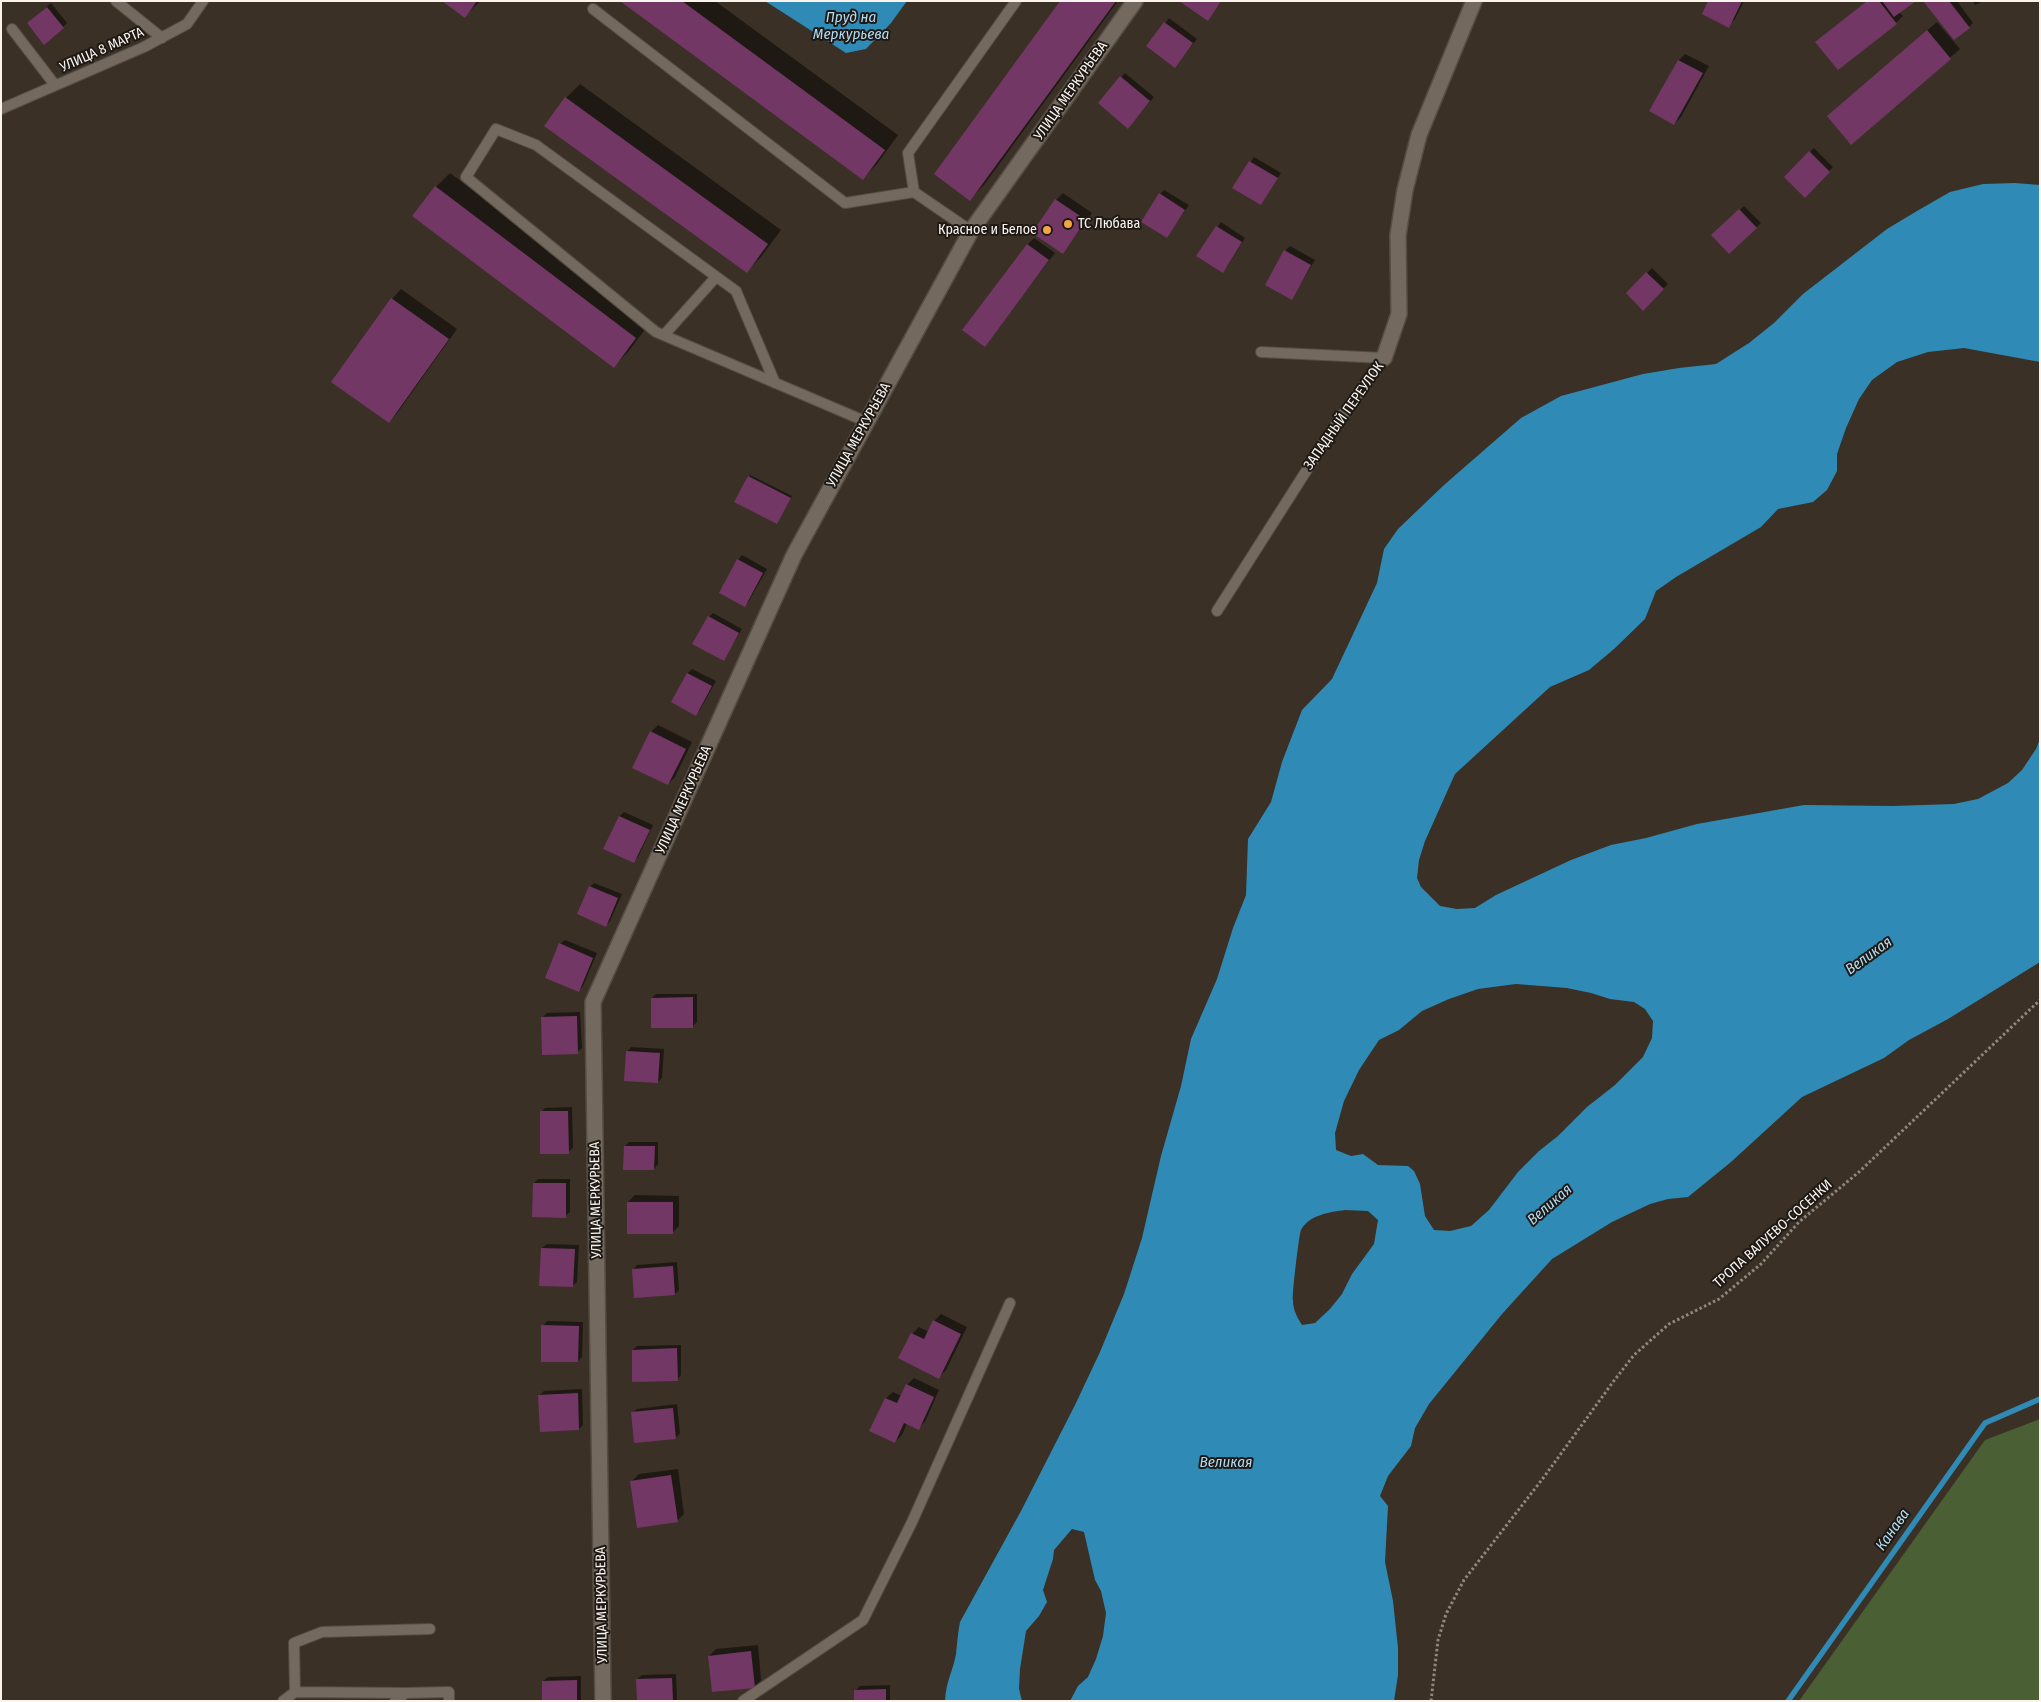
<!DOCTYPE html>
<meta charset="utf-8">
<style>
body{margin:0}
#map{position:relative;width:2041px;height:1702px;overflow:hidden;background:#3a3026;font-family:"Fira Sans Condensed",sans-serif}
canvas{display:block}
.frame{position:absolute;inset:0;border:2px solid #faf4ed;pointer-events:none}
</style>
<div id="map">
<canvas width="2041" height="1702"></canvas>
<div class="frame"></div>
</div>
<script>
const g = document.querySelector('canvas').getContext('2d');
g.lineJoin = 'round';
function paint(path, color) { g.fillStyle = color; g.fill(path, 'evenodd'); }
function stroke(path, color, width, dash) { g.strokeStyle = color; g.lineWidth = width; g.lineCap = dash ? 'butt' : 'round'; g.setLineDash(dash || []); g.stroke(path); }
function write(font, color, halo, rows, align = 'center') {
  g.font = font + ' "Fira Sans Condensed",sans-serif'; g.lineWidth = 4; g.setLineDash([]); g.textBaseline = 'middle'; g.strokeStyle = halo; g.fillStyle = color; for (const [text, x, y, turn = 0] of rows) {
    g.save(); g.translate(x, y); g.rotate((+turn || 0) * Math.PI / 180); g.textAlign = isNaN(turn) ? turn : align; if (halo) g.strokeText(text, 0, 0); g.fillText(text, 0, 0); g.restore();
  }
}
const green = new Path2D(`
 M2040,1419V1701H1799L1985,1440Z`);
const water = new Path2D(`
 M765,1H907L891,23L866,49L846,53Z
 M2015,183L2040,185V362L1964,348L1928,352L1897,362L1872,380L1859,399L1846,428L1837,454V471L1827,490L1813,502L1778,509L1761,527L1676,577L1656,591L1645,619L1614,649L1589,670L1550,687L1455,774L1425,841L1419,860L1417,878L1421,887L1440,906L1457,909L1475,908L1496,895L1571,860L1611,845L1646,838L1697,824L1804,805L1892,806L1954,804L1978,799L2008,783L2022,770L2036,749L2040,739V962L1948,1019L1909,1040L1884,1058L1802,1097L1731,1162L1688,1197L1668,1199L1650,1204L1612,1222L1552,1259L1502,1314L1429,1404L1415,1428L1411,1446L1388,1476L1380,1496L1388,1506L1385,1562L1393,1601L1398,1648V1675L1394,1701H1070L1078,1686L1088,1677L1096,1659L1103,1636L1106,1613L1101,1591L1095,1580L1084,1532L1072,1529L1054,1550L1053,1559L1043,1590L1047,1602L1039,1616L1026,1631L1020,1669L1019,1689L1022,1701H945C946,1681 953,1671 956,1654C957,1643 958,1633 960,1622L1021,1511L1075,1405L1100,1352L1124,1294L1142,1238L1161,1156L1181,1086L1191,1039L1217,979L1233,928L1246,895L1248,839L1271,802L1282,762L1302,710L1332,679L1377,583L1384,549L1398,529L1444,485L1521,418L1561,396L1643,374L1679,368L1716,364L1749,343L1774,323L1803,294L1887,229L1917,211L1950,192L1983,184ZM1516,984L1567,988L1591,993L1610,999L1634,1002L1645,1009L1653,1021L1652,1038L1643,1057L1615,1085L1587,1107L1558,1136L1539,1151L1518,1172L1489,1210L1471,1226L1450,1231L1434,1230L1425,1216L1420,1184L1414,1171L1408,1166L1378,1165L1363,1154L1351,1156L1336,1150L1335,1133L1344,1101L1359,1070L1379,1040L1399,1030L1422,1011L1449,999L1478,989ZM1345,1210L1368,1211L1378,1220L1374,1244L1352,1274L1342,1294L1330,1309L1315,1323L1302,1325C1297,1317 1293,1310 1293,1300C1292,1295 1299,1234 1301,1230C1309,1215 1330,1212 1345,1210Z`);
const shadow = new Path2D(`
 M444,1H480L465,16Z
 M622,1H715L898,135L877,164L863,178Z
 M1062,1H1118L984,185L970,199Z
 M1710,1H1744L1735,19L1728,26Z
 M1867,1H1914L1899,12L1903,16L1896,23L1838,68L1817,42Z
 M1925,1H1957L1973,23L1969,27Z
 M1973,1H1983L1975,5Z
 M51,3L67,23L63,27L33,19Z
 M1169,18L1197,39L1175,66L1148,46Z
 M1937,22L1960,49L1852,143L1838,107Z
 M1685,54L1709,66L1681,117L1674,124L1651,111L1679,60Z
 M1125,73L1154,97L1132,123L1121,77Z
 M580,84L781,230L761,257L747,271L566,98Z
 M1814,148L1833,167L1804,196L1785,177Z
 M1254,157L1281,173L1261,204L1234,187Z
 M450,173L650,323L628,352L614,366L414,216L436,187Z
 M1164,190L1189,205L1167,237L1160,194Z
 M1063,193L1092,213L1063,253L1056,200Z
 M1744,206L1761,223L1729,253L1713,235Z
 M1221,222L1245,238L1227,267L1198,256Z
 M1034,238L1055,253L985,345L1028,244Z
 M1290,246L1315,260L1292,298L1267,284L1285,251Z
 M1652,268L1668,284L1643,309L1627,293Z
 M401,289L457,329L398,412L389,422L392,299Z
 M750,475L792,496L777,523L749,476Z
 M742,555L767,569L749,601L745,605L738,560Z
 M713,613L742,629L724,659L709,617Z
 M692,669L716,681L700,710L696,714L673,702L688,673Z
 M658,725L692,742L675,777L668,784L651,732Z
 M624,812L653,825L638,857L634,861L605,848L620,816Z
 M594,883L622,894L610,921L606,925L590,887Z
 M565,940L597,953L583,986L579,991L560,944Z
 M656,994H697V1022L693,1026L652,998Z
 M580,1012L582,1048L577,1052L542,1018L547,1013Z
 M631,1047L664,1049L662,1078L658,1082L627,1052Z
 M572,1107L573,1148L568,1152L541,1112L545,1108Z
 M629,1142H658V1164L654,1169L625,1146Z
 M538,1179H570V1212L565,1216L534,1183Z
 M635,1195L679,1196V1226L672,1233L628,1202Z
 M547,1244L579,1245L577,1282L572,1286L542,1248Z
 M677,1262L679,1290L675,1294L633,1270L637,1265Z
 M941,1314L967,1327L946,1370L939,1377L912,1334L919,1327L929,1332L934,1321Z
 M547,1321L583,1322L582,1357L578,1361L543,1326Z
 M681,1345V1375L677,1380L633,1350L637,1346Z
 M914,1378L939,1390L925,1422L918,1428L907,1423L902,1435L895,1442L886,1398L893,1392L902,1396L907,1385Z
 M582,1389L583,1425L579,1429L540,1395L544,1391Z
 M677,1404L680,1433L676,1438L632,1413L637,1409Z
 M678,1469L684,1514L677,1521L632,1481L639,1474Z
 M758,1645L761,1680L755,1687L709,1656L716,1649Z
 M676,1674L677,1701H638L637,1679L642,1675Z
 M581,1676V1701H544L543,1681L548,1677Z
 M890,1685V1701H856V1690L860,1686Z`);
const stream = new Path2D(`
 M1788,1701L1985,1423L2040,1399`);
const building = new Path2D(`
 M442,1H477L465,18Z
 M620,1H682L885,150L863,180Z
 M1060,1H1116L970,201L934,174Z
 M1179,1H1221L1208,21Z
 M1708,1H1742L1729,28L1702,14Z
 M1867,1H1879L1897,24L1838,70L1815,42Z
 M1882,1H1916L1894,17Z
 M1923,1H1949L1970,28L1954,40Z
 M47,7L64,28L44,45L27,23Z
 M1164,22L1193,43L1175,68L1146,46Z
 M1927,30L1951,59L1851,145L1827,116Z
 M1678,60L1703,73L1674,125L1649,111Z
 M1120,76L1150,101L1128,129L1098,103Z
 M565,97L768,244L747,273L544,126Z
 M1809,151L1830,172L1805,198L1784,177Z
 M1249,161L1278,178L1261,205L1232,188Z
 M435,186L636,338L614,368L412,216Z
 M1159,193L1185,210L1167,238L1141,222Z
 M1055,199L1086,220L1063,254L1032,233Z
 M1739,209L1757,228L1729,254L1711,235Z
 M1216,226L1242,242L1223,273L1196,256Z
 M1027,244L1049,260L985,347L962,330Z
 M1284,250L1311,265L1292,300L1265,285Z
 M1646,272L1664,289L1643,311L1626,293Z
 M391,298L449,339L389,423L331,382Z
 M748,476L791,498L777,524L734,502Z
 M737,559L763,573L745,607L719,593Z
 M708,616L739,633L724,661L692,644Z
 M687,673L712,686L696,716L671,702Z
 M650,731L686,749L668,785L632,768Z
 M619,816L650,830L634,863L603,849Z
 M589,886L618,898L606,927L577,914Z
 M559,943L593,958L579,992L545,978Z
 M693,997V1028H651V998Z
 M577,1016L578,1054L542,1055L541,1017Z
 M626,1051L660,1053L658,1083L624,1081Z
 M540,1111H568L569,1154H540Z
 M624,1146H655L654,1170H623Z
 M533,1183H566V1218L532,1217Z
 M627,1202H673V1234H627Z
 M541,1248L575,1249L573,1287L539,1286Z
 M673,1266L675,1295L634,1298L632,1269Z
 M933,1320L961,1334L939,1379L898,1358L911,1333L924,1339Z
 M541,1325L579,1326L578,1362H541Z
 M677,1348L678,1381L632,1382V1350Z
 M906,1384L934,1397L919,1430L904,1423L895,1443L869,1431L885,1398L897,1403Z
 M578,1393L579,1430L540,1432L538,1395Z
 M673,1408L676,1439L634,1443L631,1412Z
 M671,1475L678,1522L637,1528L630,1481Z
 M751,1651L755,1688L712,1692L708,1656Z
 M672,1678L673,1701H637L636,1679Z
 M577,1680V1701H542V1681Z
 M886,1689V1701H854V1690Z`);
const path = new Path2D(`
 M1431,1701L1438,1640L1446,1614L1464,1580L1544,1477L1613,1382L1634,1355L1669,1324L1719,1299L1761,1264L1799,1222L1859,1172L2040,1000`);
const service = new Path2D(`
 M116,1L162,38
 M593,9L845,203L914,192L971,231
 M12,29L55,85
 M1,109L144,47L187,24L203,1
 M914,192L908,153L1016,1
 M664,335L716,277
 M1261,352L1384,358
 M775,383L736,291L536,145L496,129L466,177L656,332L867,422
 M1217,611L1338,421L1384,358
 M295,1692L294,1643L322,1632L430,1629
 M283,1701L295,1692L406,1693
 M395,1701L406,1693L449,1692V1701
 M743,1701L863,1620L912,1522L1010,1303`);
const minor = new Path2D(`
 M1384,358L1399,314L1398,235L1405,190L1419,135L1474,1
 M603,1701L593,1002L794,555L971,231L1135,1`);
const markers = [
 [1068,224,5,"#f2a540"],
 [1047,230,5,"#f2a540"]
];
const streetNames = [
 ["УЛИЦА 8 МАРТА",102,50,-24],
 ["УЛИЦА МЕРКУРЬЕВА",1071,91,-55],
 ["ЗАПАДНЫЙ ПЕРЕУЛОК",1344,416,-55],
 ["УЛИЦА МЕРКУРЬЕВА",859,435,-61],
 ["УЛИЦА МЕРКУРЬЕВА",684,800,-66],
 ["УЛИЦА МЕРКУРЬЕВА",596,1200,-91],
 ["ТРОПА ВАЛУЕВО-СОСЕНКИ",1773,1234,-42],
 ["УЛИЦА МЕРКУРЬЕВА",602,1605,-91]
];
const poiNames = [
 ["ТС Любава",1078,224],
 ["Красное и Белое",1037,230,"right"]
];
const waterNames = [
 ["Пруд на",851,18],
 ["Меркурьева",851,35],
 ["Великая",1869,956,-36],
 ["Великая",1550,1205,-41],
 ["Великая",1226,1463],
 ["Канава",1893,1530,-55]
];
paint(green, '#4b5f35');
paint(water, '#2f8bb5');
paint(shadow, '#0007');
stroke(stream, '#2f8bb5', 5.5);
paint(building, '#733766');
stroke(service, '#554d44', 12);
stroke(minor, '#554d44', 18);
stroke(path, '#908880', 3, [2.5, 2.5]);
stroke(service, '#74695e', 10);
stroke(minor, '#74695e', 15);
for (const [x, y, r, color] of markers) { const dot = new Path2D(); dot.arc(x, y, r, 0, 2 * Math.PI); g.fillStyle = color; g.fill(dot); stroke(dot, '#1e1915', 2); }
write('14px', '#faf4ed', '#1e1915', streetNames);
write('14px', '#faf4ed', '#1e1915', poiNames, 'left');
write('italic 15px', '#b1dbf2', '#1e1915', waterNames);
</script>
